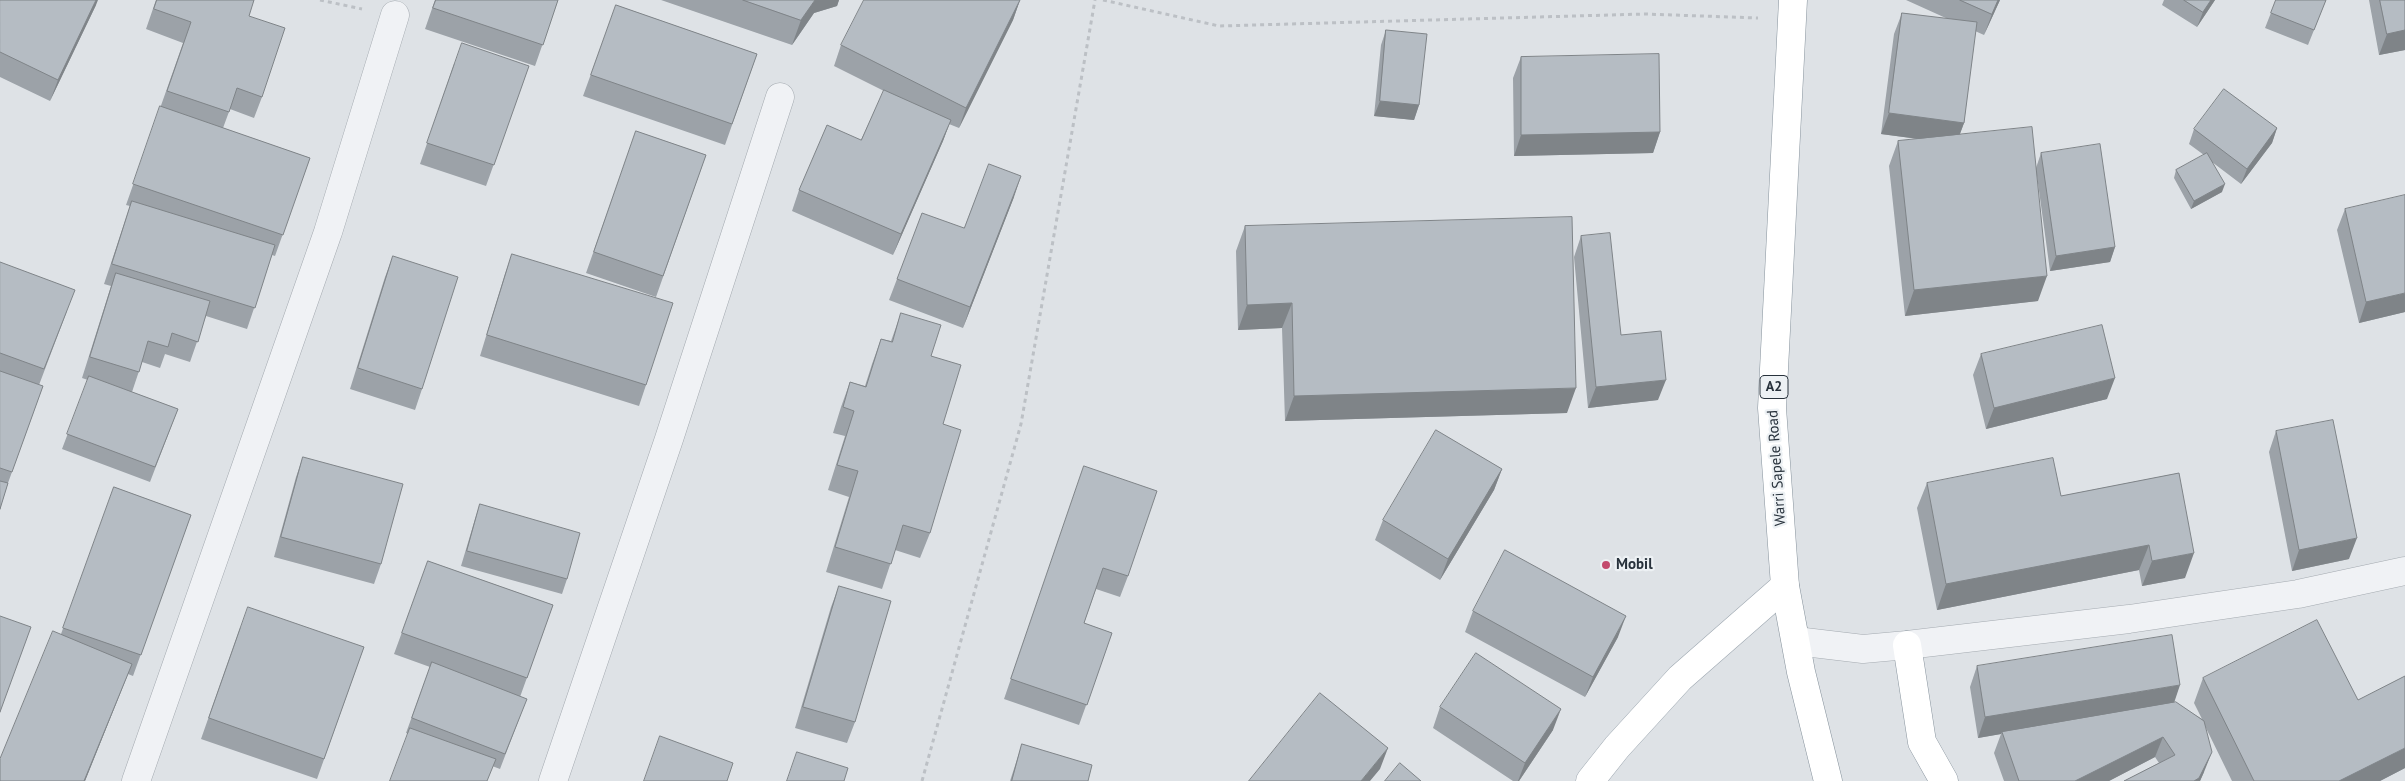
<!DOCTYPE html>
<style>
body{margin:0}
canvas{display:block;background:#dee2e6}
</style>
<canvas width="2405" height="781"></canvas>
<script>
const g = document.querySelector('canvas').getContext('2d');
g.lineJoin = 'round';
function stroke(path, color, width, dash) { g.strokeStyle = color; g.lineWidth = width; g.lineCap = dash ? 'butt' : 'round'; g.setLineDash(dash || []); g.stroke(path); }
function paint(path, color) { g.fillStyle = color; g.fill(path, 'evenodd'); }
function write(font, color, halo, rows, align = 'center') {
  g.font = font + ' "PT Sans",sans-serif'; g.lineWidth = 4.5; g.setLineDash([]); g.textBaseline = 'middle'; g.strokeStyle = halo; g.fillStyle = color; for (const [text, x, y, turn = 0] of rows) {
    g.save(); g.translate(x, y); g.rotate((+turn || 0) * Math.PI / 180); g.textAlign = isNaN(turn) ? turn : align; if (halo) g.strokeText(text, 0, 0); g.fillText(text, 0, 0); g.restore();
  }
}
const path = new Path2D(`
 M320,0L362,9
 M1103,0L1219,26L1645,14L1758,18
 M922,781L1021,424L1095,0`);
const minor = new Path2D(`
 M1796,641L1863,649L1907,645L2129,619L2298,594L2405,571
 M136,781L328,232L395,15
 M553,781L669,439L780,97`);
const major = new Path2D(`
 M1590,781L1617,747L1680,678L1785,586`);
const highway = new Path2D(`
 M1793,0L1772,408L1785,586L1801,672L1828,781
 M1907,645L1922,742L1944,781`);
const wall = new Path2D(`
 M0,0L96,5L50,101L0,77Z
 M156,0L249,16L262,97L254,118L230,109L223,128L310,158L275,256L272,255L247,329L206,316L190,362L165,354L160,368L142,362L132,392L178,409L150,482L62,449L88,380L82,378L111,286L104,284L130,206L126,205L183,43L146,29Z
 M435,0H558L535,66L425,29Z
 M661,0H839L837,6L814,13L792,45Z
 M1020,0L1013,20L959,128L949,124L943,141L893,255L792,211L799,190L861,140L884,91L834,66L841,45Z
 M1906,0H2000L1984,35L1975,31L1964,123L1960,134L2036,168L2041,153L2115,247L2110,262L2050,271L2037,176L2038,301L1905,316L1889,166L1898,141L1919,139L1881,134L1894,34L1902,13L1948,19Z
 M2164,0H2215L2197,27L2162,5Z
 M2276,0H2326L2308,45L2265,28Z
 M2369,0H2405V50L2379,55Z
 M616,5L757,54L725,145L583,96Z
 M1386,30L1419,105L1414,120L1374,116L1381,45Z
 M1521,57L1660,132L1653,153L1514,156L1513,78Z
 M454,64L529,66L486,186L420,164Z
 M2277,128L2272,143L2241,184L2212,162L2222,192L2191,209L2174,178L2176,170L2204,155L2189,144L2194,129Z
 M636,131L706,155L656,297L586,273Z
 M1014,197L963,328L889,300L897,279L964,228Z
 M2345,209L2405,312L2359,323L2337,230Z
 M1245,226L1567,413L1285,421L1282,328L1238,330L1236,251Z
 M1581,236L1621,335L1658,400L1588,408L1574,257Z
 M512,254L646,385L639,406L480,356L505,274Z
 M393,256L422,389L415,410L350,389L385,277Z
 M0,262L67,311L39,385L43,386L8,483L0,509Z
 M901,313L931,356L943,424L930,533L920,558L895,550L882,589L826,572L849,497L828,490L845,436L833,433L841,407L850,382L865,386L872,364L881,339L891,341Z
 M1981,354L2107,399L1986,429L1973,375Z
 M2276,431L2349,559L2292,571L2269,452Z
 M303,457L381,564L374,584L274,557L296,477Z
 M1084,466L1128,576L1120,597L1096,589L1084,623L1112,633L1079,725L1004,699Z
 M1502,469L1494,490L1440,580L1375,540L1383,520Z
 M2179,473L2185,578L2142,586L2139,570L1937,610L1917,508L1927,483L2061,496Z
 M114,487L191,515L133,676L128,674L85,781H0L61,634Z
 M480,504L567,579L562,594L461,566L475,519Z
 M428,561L553,605L520,697L521,714L500,769L406,733L430,667L394,654Z
 M839,586L855,722L847,743L795,728L831,607Z
 M1473,611L1618,637L1585,697L1465,632Z
 M240,628L364,647L317,779L201,739Z
 M1977,666L2174,702L2202,719L2194,703L2203,678L2358,700L2405,768L2380,781H2232L2205,726L2204,772L2200,781H2124L2159,763L2155,757L2109,781H2004L1994,753L2001,734L1978,738L1970,687Z
 M1440,707L1553,730L1519,781H1513L1433,728Z
 M1022,744L1088,781H1010Z`);
const shadedWall = new Path2D(`
 M96,0H98L96,5L50,101L58,80Z
 M815,0H839L837,6L814,13L792,45L801,20Z
 M1020,0L1013,20L959,128L966,108Z
 M1998,0H2000L1984,35L1992,14Z
 M2211,0H2215L2197,27L2203,12Z
 M2405,30V50L2379,55L2387,34Z
 M1380,101L1419,105L1414,120L1374,116Z
 M1889,113L1964,123L1956,144L1881,134Z
 M951,120L943,141L893,255L901,234Z
 M2277,128L2272,143L2241,184L2247,169Z
 M1660,132L1653,153L1514,156L1521,135Z
 M1021,176L1014,197L963,328L970,307Z
 M2225,184L2222,192L2191,209L2194,201Z
 M2115,247L2110,262L2050,271L2056,256Z
 M2047,276L2038,301L1905,316L1914,290Z
 M2405,293V312L2359,323L2366,302Z
 M1292,303L1282,328L1238,330L1247,305Z
 M2115,378L2107,399L1986,429L1994,408Z
 M1666,380L1658,400L1588,408L1596,387Z
 M1576,388L1567,413L1285,421L1294,396Z
 M1502,469L1494,490L1440,580L1448,559Z
 M2357,538L2349,559L2292,571L2299,550Z
 M2149,545L2139,570L1937,610L1946,584Z
 M2194,553L2185,578L2142,586L2152,561Z
 M1626,616L1618,637L1585,697L1593,677Z
 M132,664L124,684L85,781H84Z
 M2180,685L2173,706L2002,732L2001,734L1978,738L1985,717Z
 M1561,709L1553,730L1519,781H1518L1525,763Z
 M2163,737L2155,757L2109,781H2075Z
 M1388,748L1380,769L1370,781H1361Z
 M2405,748V768L2380,781H2339Z
 M2212,752L2204,772L2200,781H2194Z`);
const building = new Path2D(`
 M0,0H96L58,80L0,52Z
 M157,0H254L249,16L285,28L262,97L237,88L229,112L167,91L191,22L154,9Z
 M436,0H558L543,45L433,8Z
 M743,0H815L801,20Z
 M864,0H1020L966,108L841,45Z
 M1960,0H1998L1992,14Z
 M2184,0H2211L2203,12Z
 M2276,0H2326L2314,30L2271,13Z
 M2380,0H2405V30L2387,34Z
 M616,5L757,54L732,124L591,75Z
 M1902,13L1977,22L1964,123L1889,113Z
 M1386,30L1427,34L1419,105L1380,101Z
 M462,43L529,66L494,165L427,143Z
 M1659,54L1660,132L1521,135V57Z
 M2224,89L2277,128L2247,169L2194,129Z
 M884,90L951,120L901,234L799,190L827,125L861,140Z
 M160,106L310,158L283,235L133,184Z
 M2032,127L2047,276L1914,290L1898,141Z
 M636,131L706,155L663,276L594,252Z
 M2100,144L2115,247L2056,256L2041,153Z
 M2207,153L2225,184L2194,201L2176,170Z
 M989,164L1021,176L970,307L897,279L922,213L964,228Z
 M2405,195V293L2366,302L2345,209Z
 M132,201L275,245L255,308L112,264Z
 M1572,217L1576,388L1294,396L1292,303L1247,305L1245,226Z
 M1610,233L1621,335L1661,331L1666,380L1596,387L1581,236Z
 M512,254L673,303L646,385L487,335Z
 M393,256L458,277L422,389L358,368Z
 M0,262L75,290L44,369L0,353Z
 M116,273L210,301L198,342L172,333L168,347L148,341L139,372L90,357Z
 M901,313L941,325L931,356L961,365L943,424L961,430L930,533L903,525L891,564L835,547L858,471L837,465L854,411L843,407L850,382L866,387L881,339L892,342Z
 M2102,325L2115,378L1994,408L1981,354Z
 M0,371L43,386L12,472L0,468Z
 M89,376L178,409L155,467L67,434Z
 M2333,420L2357,538L2299,550L2276,431Z
 M1436,430L1502,469L1448,559L1383,520Z
 M303,457L403,484L381,564L281,537Z
 M2053,458L2061,496L2179,473L2194,553L2152,561L2149,545L1946,584L1927,483Z
 M1084,466L1157,491L1128,576L1103,568L1084,623L1112,633L1087,705L1011,679Z
 M0,481L8,483L0,509Z
 M114,487L191,515L141,655L63,628Z
 M480,504L580,533L567,579L467,551Z
 M1505,550L1626,616L1593,677L1473,611Z
 M428,561L553,605L527,678L402,633Z
 M839,586L891,601L855,722L803,707Z
 M248,607L364,647L324,759L209,718Z
 M0,616L31,627L0,712Z
 M2317,620L2358,700L2405,676V748L2339,781H2254L2203,678Z
 M53,631L132,664L84,781H0V759Z
 M2172,635L2180,685L1985,717L1977,666Z
 M1476,653L1561,709L1525,763L1440,707Z
 M432,662L527,699L505,754L412,718Z
 M1320,693L1388,748L1361,781H1249Z
 M2176,702L2204,721L2212,752L2199,778L2194,781H2124L2175,755L2163,737L2075,781H2019L2002,732Z
 M410,728L496,759L487,781H390Z
 M660,736L733,763L727,781H644Z
 M1022,744L1092,765L1088,781H1012Z
 M797,752L848,768L844,781H787Z
 M1400,763L1421,781H1385Z`);
const markers = [
 [1606,565,5,"#c34b6e"]
];
const shields = [
 [1774,387,28]
];
const shieldNames = [
 ["A2",1774,387]
];
const streetNames = [
 ["Warri Sapele Road",1777,468,-94]
];
const poiNames = [
 ["Mobil",1616,565]
];
stroke(minor, '#a4aab0', 29);
stroke(major, '#9ea8b1', 29);
stroke(highway, '#86929c', 29);
stroke(path, '#bcc0c5', 3, [4, 4]);
stroke(minor, '#f0f2f5', 28);
stroke(major, '#fff', 28);
stroke(highway, '#fff', 28);
paint(wall, '#9ca2a8');
paint(shadedWall, '#7f8488');
paint(building, '#b5bcc3');
stroke(building, '#7f8488', 1);
for (const [x, y, r, color] of markers) { const dot = new Path2D(); dot.arc(x, y, r, 0, 2 * Math.PI); g.fillStyle = color; g.fill(dot); stroke(dot, '#edf1f4', 2); }
for (const [x, y, w] of shields) { const box = new Path2D(); box.roundRect(x - w / 2, y - 11.5, w, 23, 4); g.fillStyle = '#edf1f4'; g.fill(box); stroke(box, '#28323c', 1); }
write('bold 14px', '#28323c', null, shieldNames);
write('15px', '#28323c', '#edf1f4', streetNames);
write('bold 15px', '#28323c', '#edf1f4', poiNames, 'left');
</script>
